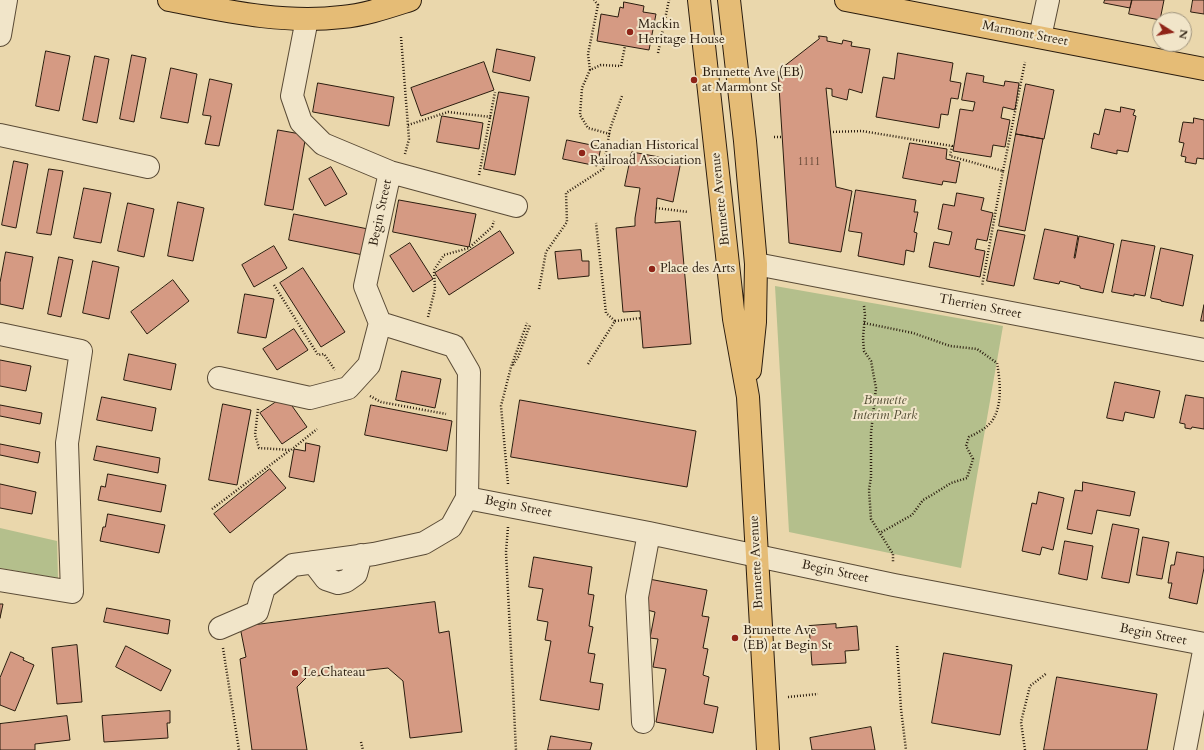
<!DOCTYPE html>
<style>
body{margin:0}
#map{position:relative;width:1204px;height:750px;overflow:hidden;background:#ead7ac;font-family:Cardo,serif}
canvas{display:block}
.north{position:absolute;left:1152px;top:12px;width:40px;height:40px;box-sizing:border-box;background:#f1e5c9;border:1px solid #a1957e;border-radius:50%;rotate:101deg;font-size:11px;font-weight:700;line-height:16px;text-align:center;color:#2a1c0e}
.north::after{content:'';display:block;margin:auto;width:14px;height:18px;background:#8f2418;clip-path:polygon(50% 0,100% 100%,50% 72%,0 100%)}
</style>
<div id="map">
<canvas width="1204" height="750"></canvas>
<div class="north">N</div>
</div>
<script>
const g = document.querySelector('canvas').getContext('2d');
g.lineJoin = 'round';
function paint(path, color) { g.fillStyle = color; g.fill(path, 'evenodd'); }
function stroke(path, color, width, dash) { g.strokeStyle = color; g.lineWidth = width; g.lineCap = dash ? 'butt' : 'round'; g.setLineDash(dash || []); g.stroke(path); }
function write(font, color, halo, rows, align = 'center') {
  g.font = font + ' Cardo,serif'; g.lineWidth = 4; g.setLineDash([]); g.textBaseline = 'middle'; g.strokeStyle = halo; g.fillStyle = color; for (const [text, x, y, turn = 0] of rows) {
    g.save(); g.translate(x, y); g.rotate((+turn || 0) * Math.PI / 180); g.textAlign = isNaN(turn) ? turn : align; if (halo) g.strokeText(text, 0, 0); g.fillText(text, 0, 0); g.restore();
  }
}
const green = new Path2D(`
 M775,286L1003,326L961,568L789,532Z
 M0,528L57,541L58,578L0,568Z`);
const building = new Path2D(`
 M1105,0H1132L1130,8L1104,3Z
 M1132,0H1164L1160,20L1129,14Z
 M1193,0H1204V14L1191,12Z
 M624,2L644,6L643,12L656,14L649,50L597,41L601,14L618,17L620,7L623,8Z
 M819,36L827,37V41L842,44L843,40L852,42L851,46L870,49L862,93L849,89L847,100L832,96V89L826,88L836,187L852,191L841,252L789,243L778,71L819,39Z
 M497,49L535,57L530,81L493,72Z
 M46,51L70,56L59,111L36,106Z
 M898,53L953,63L950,81L961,83L958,99L951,98L948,115L941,114L939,128L876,117L883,77L894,79Z
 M132,55L146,58L134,122L120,119Z
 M95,56L109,59L97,123L83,120Z
 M484,62L494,90L421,116L411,88Z
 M171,68L197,74L188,123L161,118Z
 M967,73L984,76L983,82L1004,86L1005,81L1019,83L1015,110L1003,107L1001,118L1010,120L1005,147L993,145L991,157L953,151L960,109L973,111L975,102L962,100Z
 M210,79L232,84L219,146L205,144L211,116L203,115Z
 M318,83L394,97L389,126L313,112Z
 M1026,84L1054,90L1044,139L1016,134Z
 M499,92L529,97L515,175L484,169Z
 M1121,107L1135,110L1133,115L1136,116L1128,152L1117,150V154L1091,148L1094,133L1099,135L1105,109L1120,112Z
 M442,116L483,123L479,149L437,142Z
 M1194,118L1204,120V159L1197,158L1196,164L1185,162L1186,157L1181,156L1184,143L1179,142L1183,122L1193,123Z
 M278,130L306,135L293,210L265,205Z
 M1016,134L1043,139L1025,231L999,226Z
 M567,140L601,147L597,166L563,159Z
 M910,143L947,149L946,159L960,162L956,183L943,181L942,185L903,178Z
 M632,152L681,161L673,202L657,198L655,223L680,221L691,344L643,348L640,311L623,312L616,228L635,226V218L640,188L625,186Z
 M14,161L28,164L16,228L2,225Z
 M331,167L347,194L325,206L309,179Z
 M49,169L63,171L51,235L37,233Z
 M84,188L111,193L101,243L74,238Z
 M856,190L916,200L914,212H918L914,232L917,233L914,252L906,250L904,265L858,256L862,233L849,231Z
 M957,193L984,198L981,210L993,213L987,241L977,239L975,249L985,251L980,277L929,267L934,242L949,245L952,232L938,229L943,204L954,206Z
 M399,200L476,214L469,247L393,232Z
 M178,202L204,208L193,261L168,256Z
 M128,203L154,209L144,257L118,251Z
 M294,214L368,229L363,255L289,240Z
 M1045,229L1078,236L1074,258H1075L1079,236L1114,244L1103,293L1080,288V286L1060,281L1059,284L1034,279Z
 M998,230L1025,235L1014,286L987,281Z
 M500,231L514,253L449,295L435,273Z
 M1122,240L1155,246L1145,296L1134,294V296L1112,292Z
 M410,243L433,279L413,292L390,256Z
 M274,246L287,268L254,287L242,265Z
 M1161,248L1193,255L1183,306L1161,301V300L1151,298Z
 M581,250L582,261H589V276L558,279L555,252Z
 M6,252L33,257L23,309L0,304V283Z
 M59,257L73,260L61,317L48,314Z
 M93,261L119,267L109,319L83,313Z
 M303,268L345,332L321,347L280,283Z
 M173,280L189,301L147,334L131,312Z
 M245,294L274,299L266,338L238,333Z
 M1204,305V321H1201Z
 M294,329L308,350L277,370L263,349Z
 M129,354L176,364L171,390L124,380Z
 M0,360L31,366L26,391L0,386Z
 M402,371L441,379L435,408L396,400Z
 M1115,382L1160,391L1154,418L1125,412L1123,421L1107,418Z
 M1186,395L1204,398V429L1192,427L1191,429L1185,428V424L1180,423Z
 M285,396L307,427L282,444L260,413Z
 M102,397L156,408L152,431L97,420Z
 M520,400L696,431L687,487L511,457Z
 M223,404L251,410L237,485L209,480Z
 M0,405L42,413L40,424L0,416Z
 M371,405L452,421L447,451L365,435Z
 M306,443L320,446L314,482L289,477L294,449L305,451Z
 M0,444L40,452L38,463L0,455Z
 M97,446L160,458L158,473L94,460Z
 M270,469L286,488L230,533L214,514Z
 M108,474L166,485L161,512L98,500L101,486L105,487Z
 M1083,482L1135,492L1130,516L1097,510L1092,534L1067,529L1075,490L1082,491Z
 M0,484L36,492L32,514L0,508Z
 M1039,492L1064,498L1053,550L1042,547L1040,555L1022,551L1032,503L1036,504Z
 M108,514L165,525L159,553L100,541L103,527H105Z
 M1113,524L1139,529L1129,583L1102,578Z
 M1143,537L1169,542L1162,579L1137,575Z
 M1065,541L1093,546L1087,580L1059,574Z
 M1177,552L1204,557V568L1197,604L1169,598L1172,583H1168L1171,565H1174Z
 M534,557L592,567L588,594L594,595L589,626L593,627L588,653L595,654L590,682L603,684L599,710L540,700L551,641L545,640L548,622L537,620L543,589L529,587Z
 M649,579L707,590L702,616L709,617L703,648L708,649L703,675L709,677L704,704L718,707L713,733L656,722L666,669L653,667L658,639L650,638L655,612L643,609Z
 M435,602L439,633L449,631L462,732L410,738L403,681L388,668L307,677L297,687L307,750H252L240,659L246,657L240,627Z
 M0,604H3L0,618Z
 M107,608L170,620L168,634L104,622Z
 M836,624V628L857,626L859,650L845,651L846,663L812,665L809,626Z
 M77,645L82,702L57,704L52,648Z
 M126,646L171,670L161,691L116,667Z
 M11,652L24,658L23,660L34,665L15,711L0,705V678Z
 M944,653L1012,665L1000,735L932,723Z
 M1057,677L1157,694L1147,750H1044Z
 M170,711V723H167L168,738L104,742L102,716Z
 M67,716L70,740L35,744V750H0V724Z
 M871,727L875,750H812L810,738Z
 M551,736L592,743L590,750H548Z`);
const path = new Path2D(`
 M401,37L409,139L405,154
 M658,53L669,0
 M590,70L588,54L598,5L594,0
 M408,125L448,112L491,117
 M830,132L862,131L952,146L950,156L1003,171L982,286
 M610,134L588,128L580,115L582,88L590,70L601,65L621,66L625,46
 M774,137H782
 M1003,171L1025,62
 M479,175L495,92
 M656,208L688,212
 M274,285L318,355L324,354L335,370
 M539,289L546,252L567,222L566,193L603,169L610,129L622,96
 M864,306L865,315L863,338L864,351L871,361L876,388L871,433V477L869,490L871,519L893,554V562
 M428,317L435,289L434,270L444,255L469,248L492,227L494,221
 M615,321L641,318
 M864,323L913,333L950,346L977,349L997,363C1000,380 1003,405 992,421C987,428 977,433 969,437L966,446L973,459L967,478L951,483L932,495L923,500L912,515L880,533
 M588,364L615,321L606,313L596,223
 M513,365L518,357L530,325
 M370,396L381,402L446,414
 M258,409L255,435L259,448L291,450L317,429
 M508,484L501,406L511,367L527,323
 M212,509L290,450
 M508,527L506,552L516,750
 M897,646L901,709L906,750
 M223,648L239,750
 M788,697L818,694
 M361,742L363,750
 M1025,750L1021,722L1030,686L1047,673`);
const minor = new Path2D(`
 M307,19L292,96L301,122L323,144L390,172L516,206
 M0,35L6,0
 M1040,37L1048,0
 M0,135L148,167
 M756,264L1204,350
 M0,334L81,351L67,443L72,592L0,580
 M219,378L310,398L348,388L369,365L380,323
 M467,498L649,533L894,585L1204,644
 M313,562L326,579L338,583L346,581L356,574L361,555
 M220,628L257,612L264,588L293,565L374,554L424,543L451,527L467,498L469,372L454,346L380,323L365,286L390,172
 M643,722L637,597L649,533
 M1185,750L1204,651`);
const major = new Path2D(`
 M169,0C226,11 283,24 342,17C365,15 388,7 410,0
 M699,0L734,319L748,397L768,750
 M729,0L745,141L756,264L755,322L750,370
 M846,0L1204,69`);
const markers = [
 [630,32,4,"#8f2418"],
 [694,80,4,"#8f2418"],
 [582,153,4,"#8f2418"],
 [652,269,4,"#8f2418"],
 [735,638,4,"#8f2418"],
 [295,673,4,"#8f2418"]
];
const numberNames = [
 ["1111",809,162]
];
const poiNames = [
 ["Mackin",638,25],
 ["Heritage House",638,40],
 ["Brunette Ave (EB)",702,73],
 ["at Marmont St",702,88],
 ["Canadian Historical",590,146],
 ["Railroad Association",590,161],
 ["Place des Arts",660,269],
 ["Brunette Ave",743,631],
 ["(EB) at Begin St",743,646],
 ["Le Chateau",303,673]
];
const streetNames = [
 ["Marmont Street",1025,34,11],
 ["Brunette Avenue",721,199,-96],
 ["Begin Street",381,213,-78],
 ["Therrien Street",980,307,11],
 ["Begin Street",518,507,11],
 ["Brunette Avenue",757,562,-93],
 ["Begin Street",835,572,12],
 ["Begin Street",1153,635,11]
];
const parkNames = [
 ["Brunette",885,401],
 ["Interim Park",885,416]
];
paint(green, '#b4bf8c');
paint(building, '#d59a83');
stroke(building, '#2a1c0e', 1);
stroke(minor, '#5a4b36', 24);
stroke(major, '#2a1c0e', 24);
stroke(path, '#2a1c0e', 2.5, [1, 2]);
stroke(minor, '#f1e5c9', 22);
stroke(major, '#e5bc76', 22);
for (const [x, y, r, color] of markers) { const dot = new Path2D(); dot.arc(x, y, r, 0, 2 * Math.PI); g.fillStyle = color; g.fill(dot); stroke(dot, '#f1e5c9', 1.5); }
write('11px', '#553c2b', null, numberNames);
write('13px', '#2a1c0e', '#f1e5c9', poiNames, 'left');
write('13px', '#2a1c0e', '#f1e5c9', streetNames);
write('italic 13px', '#534d34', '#f1e5c9', parkNames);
</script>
